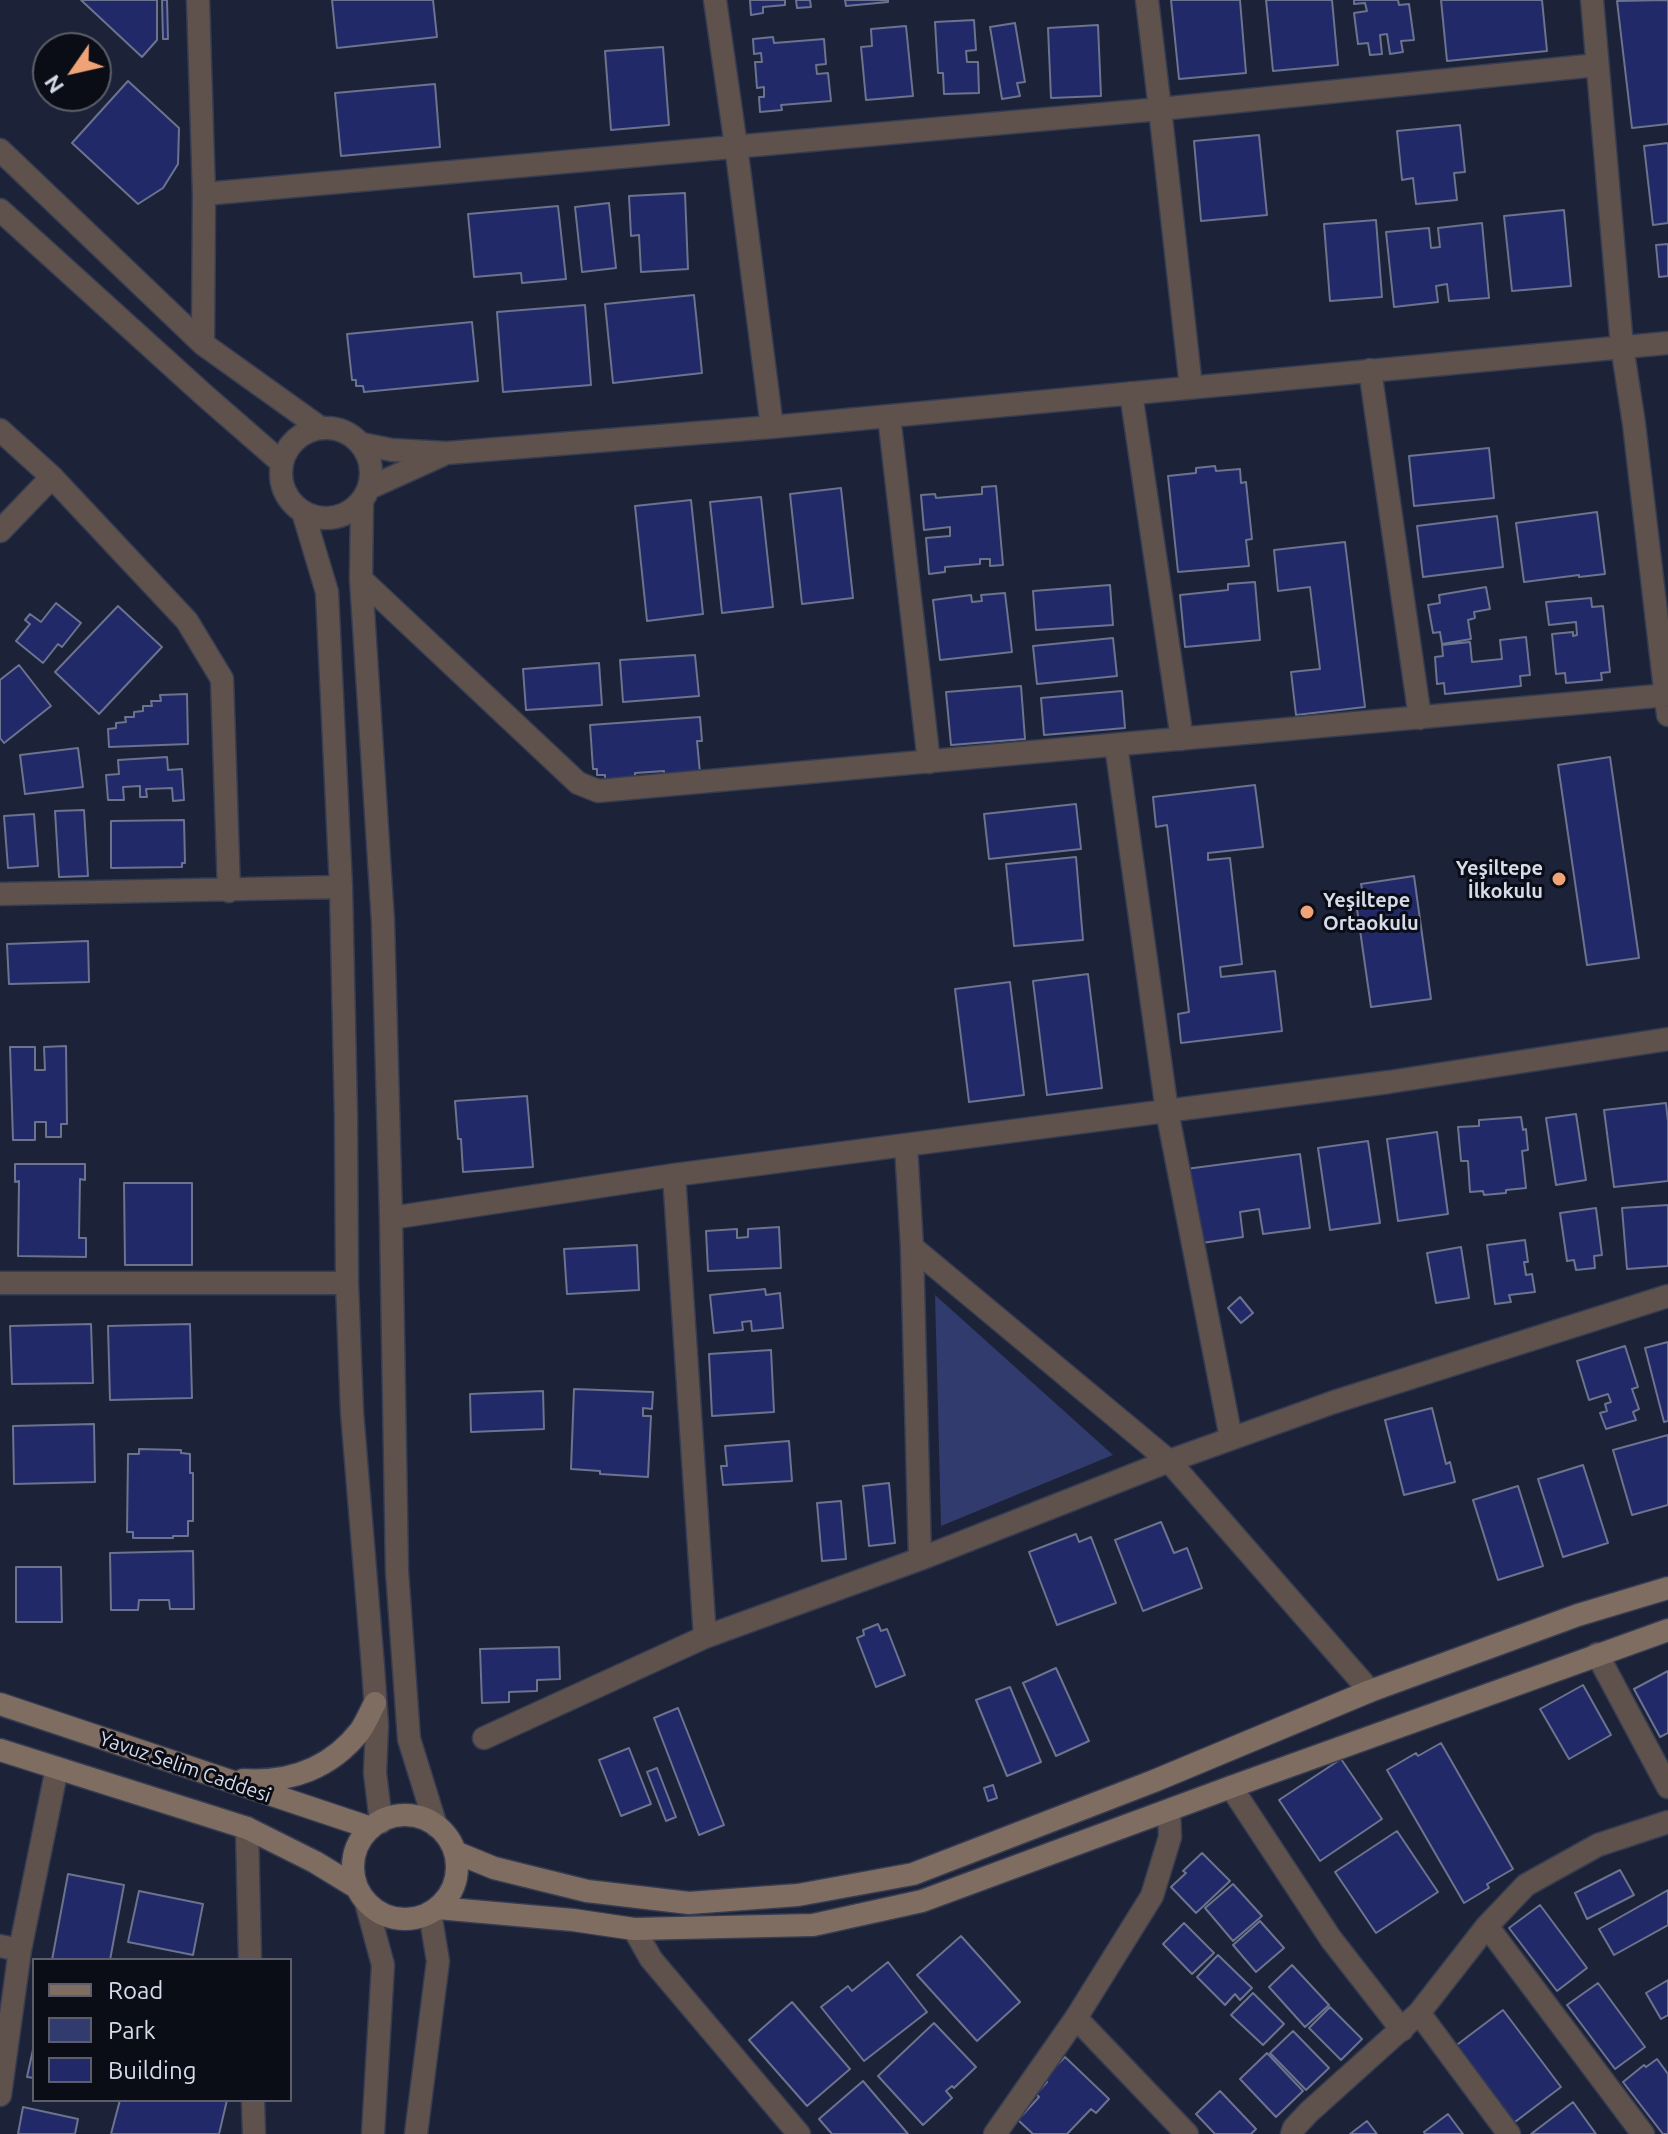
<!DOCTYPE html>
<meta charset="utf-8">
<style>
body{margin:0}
#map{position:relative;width:1668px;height:2134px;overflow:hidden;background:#1c2238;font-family:Ubuntu,sans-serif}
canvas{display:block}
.legend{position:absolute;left:32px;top:1958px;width:260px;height:144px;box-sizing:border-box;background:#0a0c16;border:2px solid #5c5f6b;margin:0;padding:10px 14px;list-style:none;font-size:24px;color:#d6dbea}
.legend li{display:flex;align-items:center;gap:16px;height:40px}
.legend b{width:40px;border:2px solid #5c5f6b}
.north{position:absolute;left:32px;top:32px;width:80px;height:80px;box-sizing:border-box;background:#0a0c16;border:2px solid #5c5f6b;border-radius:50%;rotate:236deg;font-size:22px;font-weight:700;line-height:32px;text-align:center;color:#d6dbea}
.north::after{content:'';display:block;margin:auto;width:28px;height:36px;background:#efa377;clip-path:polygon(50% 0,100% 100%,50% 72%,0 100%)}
</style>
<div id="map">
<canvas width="1668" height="2134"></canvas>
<ul class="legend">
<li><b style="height:10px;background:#806d62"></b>Road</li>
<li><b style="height:22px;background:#313b6d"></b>Park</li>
<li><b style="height:22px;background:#222969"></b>Building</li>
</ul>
<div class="north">N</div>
</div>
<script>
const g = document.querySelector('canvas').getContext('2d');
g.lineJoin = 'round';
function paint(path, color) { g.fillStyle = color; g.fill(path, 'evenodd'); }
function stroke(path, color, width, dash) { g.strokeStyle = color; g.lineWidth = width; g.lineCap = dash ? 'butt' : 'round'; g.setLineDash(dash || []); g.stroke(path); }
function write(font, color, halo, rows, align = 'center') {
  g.font = font + ' Ubuntu,sans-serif'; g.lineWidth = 6; g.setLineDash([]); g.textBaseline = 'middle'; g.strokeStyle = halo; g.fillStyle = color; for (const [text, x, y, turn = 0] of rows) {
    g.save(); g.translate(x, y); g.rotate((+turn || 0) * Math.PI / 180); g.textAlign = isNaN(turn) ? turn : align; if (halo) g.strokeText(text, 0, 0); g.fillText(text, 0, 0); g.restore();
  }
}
const green = new Path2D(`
 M935,1295L1113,1455L941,1526Z`);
const building = new Path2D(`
 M81,0H157V40L142,57Z
 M162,0H167L168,39H163Z
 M332,0H433L437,37L337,48Z
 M750,0H785V5L763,7V13L751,15Z
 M796,0H810L811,7L797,8Z
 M845,0H888V2L846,6Z
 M1171,0H1240L1246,73L1179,79Z
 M1266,0H1332L1338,65L1273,71Z
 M1354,0H1398L1399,5L1409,4L1414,40L1401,41L1403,52L1390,54L1387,34L1380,35L1382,54L1370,55L1368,43L1358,44L1354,13L1367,11L1365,3L1354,4Z
 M1441,0H1542L1547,51L1447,61Z
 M1668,0V124L1632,128L1617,1Z
 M974,20L976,50L966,51L967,62H978L979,93L944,94L943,73H938L935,22Z
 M1015,23L1025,82L1017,83L1020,96L1002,99L990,27Z
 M1098,25L1101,96L1051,98L1048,28Z
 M906,26L913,96L866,100L861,47L872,46L871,29Z
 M773,37L774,43L824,39L826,64L816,65L817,74L828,73L831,101L781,105L782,110L760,112L759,97H764V87L757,88L755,62H762L761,53L754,54L753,39Z
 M663,47L669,125L611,130L605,51Z
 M128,81L179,128L178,164L163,188L138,204L72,143Z
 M435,84L440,147L341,156L335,93Z
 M1460,125L1465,172L1454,173L1457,200L1416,204L1413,178L1402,180L1397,131Z
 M1259,135L1267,215L1201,221L1194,141Z
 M1668,143V223L1653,225L1644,146Z
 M685,193L688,269L641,272L639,235L631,236L629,196Z
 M609,203L616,268L582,272L575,207Z
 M558,206L566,279L522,283L521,273L474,277L468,214Z
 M1564,210L1571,286L1512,291L1504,216Z
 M1376,220L1382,297L1330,301L1324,224Z
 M1482,223L1489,298L1449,301L1447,284L1436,286L1438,302L1394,307L1386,232L1429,228L1431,248L1440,247L1438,228Z
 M1668,244V276L1659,277L1656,245Z
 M694,295L702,373L613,383L605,304Z
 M585,305L591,385L503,392L497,312Z
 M472,322L478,381L364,392L363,386H356V380H352L347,334Z
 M1489,448L1494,498L1414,506L1409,456Z
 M1215,466L1216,471L1240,469L1241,483L1246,482L1252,539L1246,540L1249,566L1178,572L1168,476L1196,473V468Z
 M996,486L1003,565L990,566V559H980V564L945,567V572L929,574L926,538L950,536V527L924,530L921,495L935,494L936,498L982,494V487Z
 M841,488L853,598L802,604L790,494Z
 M761,497L773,607L722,613L710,502Z
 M691,500L703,614L647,621L635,506Z
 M1597,512L1605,574L1579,577V575L1524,582L1516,523Z
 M1497,516L1503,567L1423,577L1417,526Z
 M1345,542L1365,707L1296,715L1291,672L1320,669L1310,587L1278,591L1274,550Z
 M1255,582L1260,640L1185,647L1180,595L1228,590V584Z
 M1110,585L1113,625L1036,630L1033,591Z
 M1486,587L1490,609L1474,612L1475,618L1468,620L1471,639L1442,644L1440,632L1433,633L1428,605L1440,603L1439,595Z
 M1005,593L1012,652L940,660L933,600L971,595L972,602L982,601L981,595Z
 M1591,598L1592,607L1603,606L1610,672L1601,673L1602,680L1566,683L1565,673L1556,674L1552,634L1573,632V636L1577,635L1576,622L1549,625L1546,602Z
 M56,603L81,623L62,647L58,644L43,663L16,641L30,624L25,620L30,614L41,622Z
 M118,606L162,647L99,714L55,672Z
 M1526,637L1530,675L1520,676L1521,686L1445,694L1444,683L1437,684L1435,657L1443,656L1442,645L1470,642L1472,662L1502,659L1500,640Z
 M1113,638L1117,676L1037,684L1033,646Z
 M695,655L699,696L623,702L620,660Z
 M599,663L602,705L526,710L523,669Z
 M19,665L51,706L4,743L0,738V680Z
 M1021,686L1025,739L951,745L946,692Z
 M1122,691L1125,728L1044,735L1041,698Z
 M187,694L188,744L109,747L108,729L116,728V723L126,722L125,717H134V712L143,711V706H152L151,701H161L160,695Z
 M700,717L702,741H697L700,773L664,775V771L635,773V778L605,781V775H597V769H593L590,725Z
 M78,748L83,787L25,794L20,755Z
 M167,757L168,770L182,769L184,800L173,801L172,788L146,789L147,797H140V786L123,787L124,800H108L106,775L119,774L118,760Z
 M1610,757L1639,958L1587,965L1558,765Z
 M1255,785L1263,847L1208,853V860L1230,858L1242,964L1220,967L1221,977L1275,971L1282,1031L1181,1043L1178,1014L1189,1012L1167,825L1156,827L1153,797Z
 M1076,804L1081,849L989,859L984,814Z
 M84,810L88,876L59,877L55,811Z
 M34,814L38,866L8,868L4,816Z
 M184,820L185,863H182V867L111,868V821Z
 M1076,857L1083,940L1014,946L1006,864Z
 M1414,876L1431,999L1371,1007L1355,895L1363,894L1361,884Z
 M88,941L89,982L9,984L7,944Z
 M1088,974L1102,1088L1047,1095L1033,981Z
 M1010,982L1024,1095L969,1102L955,989Z
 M66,1046L67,1124H61V1137H46V1122H35V1140H13L10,1047H35V1070H45L44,1047Z
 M527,1096L533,1167L463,1172L461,1139H458L455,1101Z
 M1666,1103L1668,1122V1181L1614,1187L1604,1110Z
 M1576,1114L1586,1180L1556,1185L1546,1118Z
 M1521,1117L1523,1130L1526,1129L1528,1150L1522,1151L1526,1188L1506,1190V1193L1484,1195L1483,1191L1470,1192L1468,1161H1461L1458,1127L1479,1126V1120Z
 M1437,1132L1448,1214L1398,1221L1387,1139Z
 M1368,1141L1380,1223L1330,1230L1318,1148Z
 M1300,1154L1310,1228L1263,1234L1259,1209L1240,1212L1243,1237L1195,1244L1186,1169Z
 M15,1164H85V1180L80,1179L79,1238H86V1257L18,1256L19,1181L15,1182Z
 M124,1183H192V1265H125Z
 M1668,1205V1266L1627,1269L1622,1208Z
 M1596,1208L1602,1255L1594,1256L1595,1268L1576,1270L1574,1260L1567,1261L1560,1213Z
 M779,1227L781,1268L708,1271L706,1231L737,1229V1238L748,1237V1229Z
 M1525,1240L1528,1262H1524L1526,1275L1532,1274L1535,1292L1509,1295L1511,1302L1495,1304L1487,1245Z
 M637,1245L639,1290L567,1294L564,1249Z
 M1461,1247L1469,1298L1436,1303L1427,1253Z
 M765,1289L766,1295L780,1293L783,1328L752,1331L751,1321L742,1322L743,1330L714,1333L710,1295Z
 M1240,1297L1253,1313L1241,1323L1228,1308Z
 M91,1324L93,1383L12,1384L10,1326Z
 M190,1324L192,1398L110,1400L108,1326Z
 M1668,1342V1421L1664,1422L1645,1348Z
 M1625,1346L1638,1387L1632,1389L1639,1409L1633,1412L1636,1420L1606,1429L1600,1413L1607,1411L1605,1404L1611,1402L1608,1394L1589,1400L1577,1361Z
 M771,1350L774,1412L712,1416L709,1354Z
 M574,1389L653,1392L652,1409L643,1408V1416H651L648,1477L600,1474V1471L571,1469Z
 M543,1391L544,1429L471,1432L470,1394Z
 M1432,1408L1446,1464L1450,1462L1455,1482L1404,1495L1385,1420Z
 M94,1424L95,1482L14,1484L13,1426Z
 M1668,1435V1505L1632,1515L1613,1450Z
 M789,1441L792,1481L723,1485L721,1466H727L725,1446Z
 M139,1449L181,1450V1453L190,1454V1473H193V1521H188V1536H173V1538H133V1532H127L128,1454H139Z
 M1583,1465L1608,1543L1563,1557L1538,1479Z
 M889,1483L895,1543L869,1546L863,1486Z
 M1518,1486L1543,1566L1498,1580L1473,1500Z
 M841,1501L846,1559L822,1561L817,1503Z
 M1161,1522L1174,1553L1187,1548L1202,1588L1143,1611L1115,1540Z
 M1076,1534L1079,1542L1091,1537L1116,1603L1057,1625L1029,1552Z
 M193,1551L194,1609H170L169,1600H139L138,1610H111L110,1553Z
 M16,1567H61L62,1622H16Z
 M878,1624L881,1631L887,1629L905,1675L876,1687L857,1638L864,1635L863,1630Z
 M559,1647L560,1679L537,1680V1691L509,1692V1702L482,1703L480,1649Z
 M1056,1668L1089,1741L1056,1756L1023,1683Z
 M1668,1671V1733L1660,1737L1634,1689Z
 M1583,1685L1611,1735L1569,1759L1540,1709Z
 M1010,1687L1041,1762L1007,1776L976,1700Z
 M678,1708L724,1825L699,1835L654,1718Z
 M1441,1743L1513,1869L1487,1884L1489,1888L1464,1903L1387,1770L1416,1753L1418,1756Z
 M629,1748L651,1804L621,1816L599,1760Z
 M1341,1759L1382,1819L1320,1861L1279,1800Z
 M657,1768L676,1817L666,1821L647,1772Z
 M993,1785L997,1798L988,1801L984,1788Z
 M1397,1831L1438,1892L1376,1933L1335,1872Z
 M1202,1853L1230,1881L1196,1913L1171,1887L1186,1873L1183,1871Z
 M1620,1870L1634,1895L1587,1919L1575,1893Z
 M68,1874L124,1885L110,1960H52Z
 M1233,1884L1262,1916L1233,1941L1205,1908Z
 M1668,1890V1925L1614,1955L1599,1929Z
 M139,1891L203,1904L193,1955L128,1942Z
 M1540,1905L1587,1968L1557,1991L1509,1928Z
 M1260,1921L1284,1948L1256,1972L1233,1945Z
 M1184,1923L1214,1953L1192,1974L1163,1944Z
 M961,1936L1020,2002L977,2041L917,1975Z
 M1218,1955L1252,1988L1240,2000L1235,1994L1225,2005L1197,1977Z
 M888,1962L927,2012L864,2061L821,2007L848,1986L852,1991Z
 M1292,1965L1329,2005L1305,2027L1269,1987Z
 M1668,1980V2015L1661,2019L1646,1993Z
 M1598,1983L1645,2047L1615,2069L1567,2005Z
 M1253,1993L1284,2024L1263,2045L1231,2015Z
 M792,2002L850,2069L807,2106L749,2040Z
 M1330,2007L1362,2039L1341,2060L1309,2028Z
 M1503,2010L1561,2087L1511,2125L1454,2047Z
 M934,2023L976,2067L954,2088L952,2086L946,2091L952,2098L923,2125L878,2076Z
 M1293,2031L1329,2068L1306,2090L1270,2053Z
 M34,2045V2078L27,2077Z
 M1267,2053L1303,2091L1276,2117L1240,2079Z
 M1065,2057L1109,2099L1096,2113L1091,2109L1067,2134H1033L1018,2120L1039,2097L1036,2094L1047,2082L1044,2078Z
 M1657,2059L1668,2074V2134H1663L1623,2082L1644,2065L1646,2067Z
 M863,2081L908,2134H832L819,2119Z
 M1220,2091L1256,2129L1251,2134H1215L1196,2114Z
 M120,2100H227L219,2134H111Z
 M1573,2102L1596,2134H1531Z
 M23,2107L78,2119L75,2134H18Z
 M1448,2114L1463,2134H1425L1424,2132Z
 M1367,2121L1377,2134H1350Z`);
const minor = new Path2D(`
 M198,0L204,194L203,344
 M715,0L736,146L772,427
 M1147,0L1160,109L1597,65
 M1592,0L1622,346L1634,424L1668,715
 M0,150L203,344L319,427
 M204,194L1160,109L1191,387
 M0,210L203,394L282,463
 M1370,370L1420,718
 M1131,393L1182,739
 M889,416L929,762
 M281 473a45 45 0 1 1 90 0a45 45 0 1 1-90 0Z
 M0,430L52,477L187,621L222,679L229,891
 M362,444L392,450L447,453L772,427L1668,343
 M369,488L442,455
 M362,502L361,579L383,922L391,1218L397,1571L409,1739L436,1826
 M303,512L327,592L341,887L346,1117L347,1283L352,1412L373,1667L377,1725L375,1773L381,1822
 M0,531L52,477
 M361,579L578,783L598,791L1668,695
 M1116,745L1167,1111L1231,1438
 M0,894L341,887
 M906,1146L912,1247L920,1559
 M674,1175L705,1637
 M391,1218L674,1175L1389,1082L1668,1039
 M912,1247L1169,1461L1370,1691
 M0,1283H347
 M1597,1654L1668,1787
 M484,1738L705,1637L920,1559L1169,1461L1334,1402L1668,1296
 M1231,1787L1331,1939L1402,2030
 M247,1828L250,1960
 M366,1902L383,1965L373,2134
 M1487,1926L1643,2134
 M634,1929L651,1959L799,2134
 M0,1946L20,1950
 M1419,2013L1509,2134
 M1076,2018L1187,2134
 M0,2095L20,1950L57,1768
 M253,2100L254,2134
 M416,2134L438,1961L430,1913
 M995,2134L1076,2018L1152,1896L1170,1837L1169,1811
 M1292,2134L1294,2128L1309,2112L1419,2013L1487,1926L1526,1885L1598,1845L1668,1822`);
const secondary = new Path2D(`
 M0,1704L371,1828
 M0,1750L247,1828L315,1862L356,1887
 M243,1780C290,1783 331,1768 360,1731C366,1723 370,1712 375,1703
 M353 1867a52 52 0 1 1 104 0a52 52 0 1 1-104 0Z
 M455,1852L494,1868L587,1891L689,1903L798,1895L913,1874L1154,1781L1370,1691L1578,1615L1668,1588
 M438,1908L573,1920L634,1929L813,1925L922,1901L1231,1787L1668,1630`);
const markers = [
 [1559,879,8,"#efa377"],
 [1307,912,8,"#efa377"]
];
const poiNames = [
 ["Yeşiltepe",1543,868],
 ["İlkokulu",1543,891],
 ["Yeşiltepe",1323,900,"left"],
 ["Ortaokulu",1323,923,"left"]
];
const streetNames = [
 ["Yavuz Selim Caddesi",185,1767,19]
];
paint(green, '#313b6d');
paint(building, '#222969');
stroke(building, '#6b738e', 2);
stroke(minor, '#363c51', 25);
stroke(secondary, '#363c51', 25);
stroke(minor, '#5f524c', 22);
stroke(secondary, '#806d62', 22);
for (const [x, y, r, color] of markers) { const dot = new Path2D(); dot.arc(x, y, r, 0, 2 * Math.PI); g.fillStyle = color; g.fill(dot); stroke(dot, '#0a0c16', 3); }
write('bold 20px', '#d6dbea', '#0a0c16', poiNames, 'right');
write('20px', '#d6dbea', '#0a0c16', streetNames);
</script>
